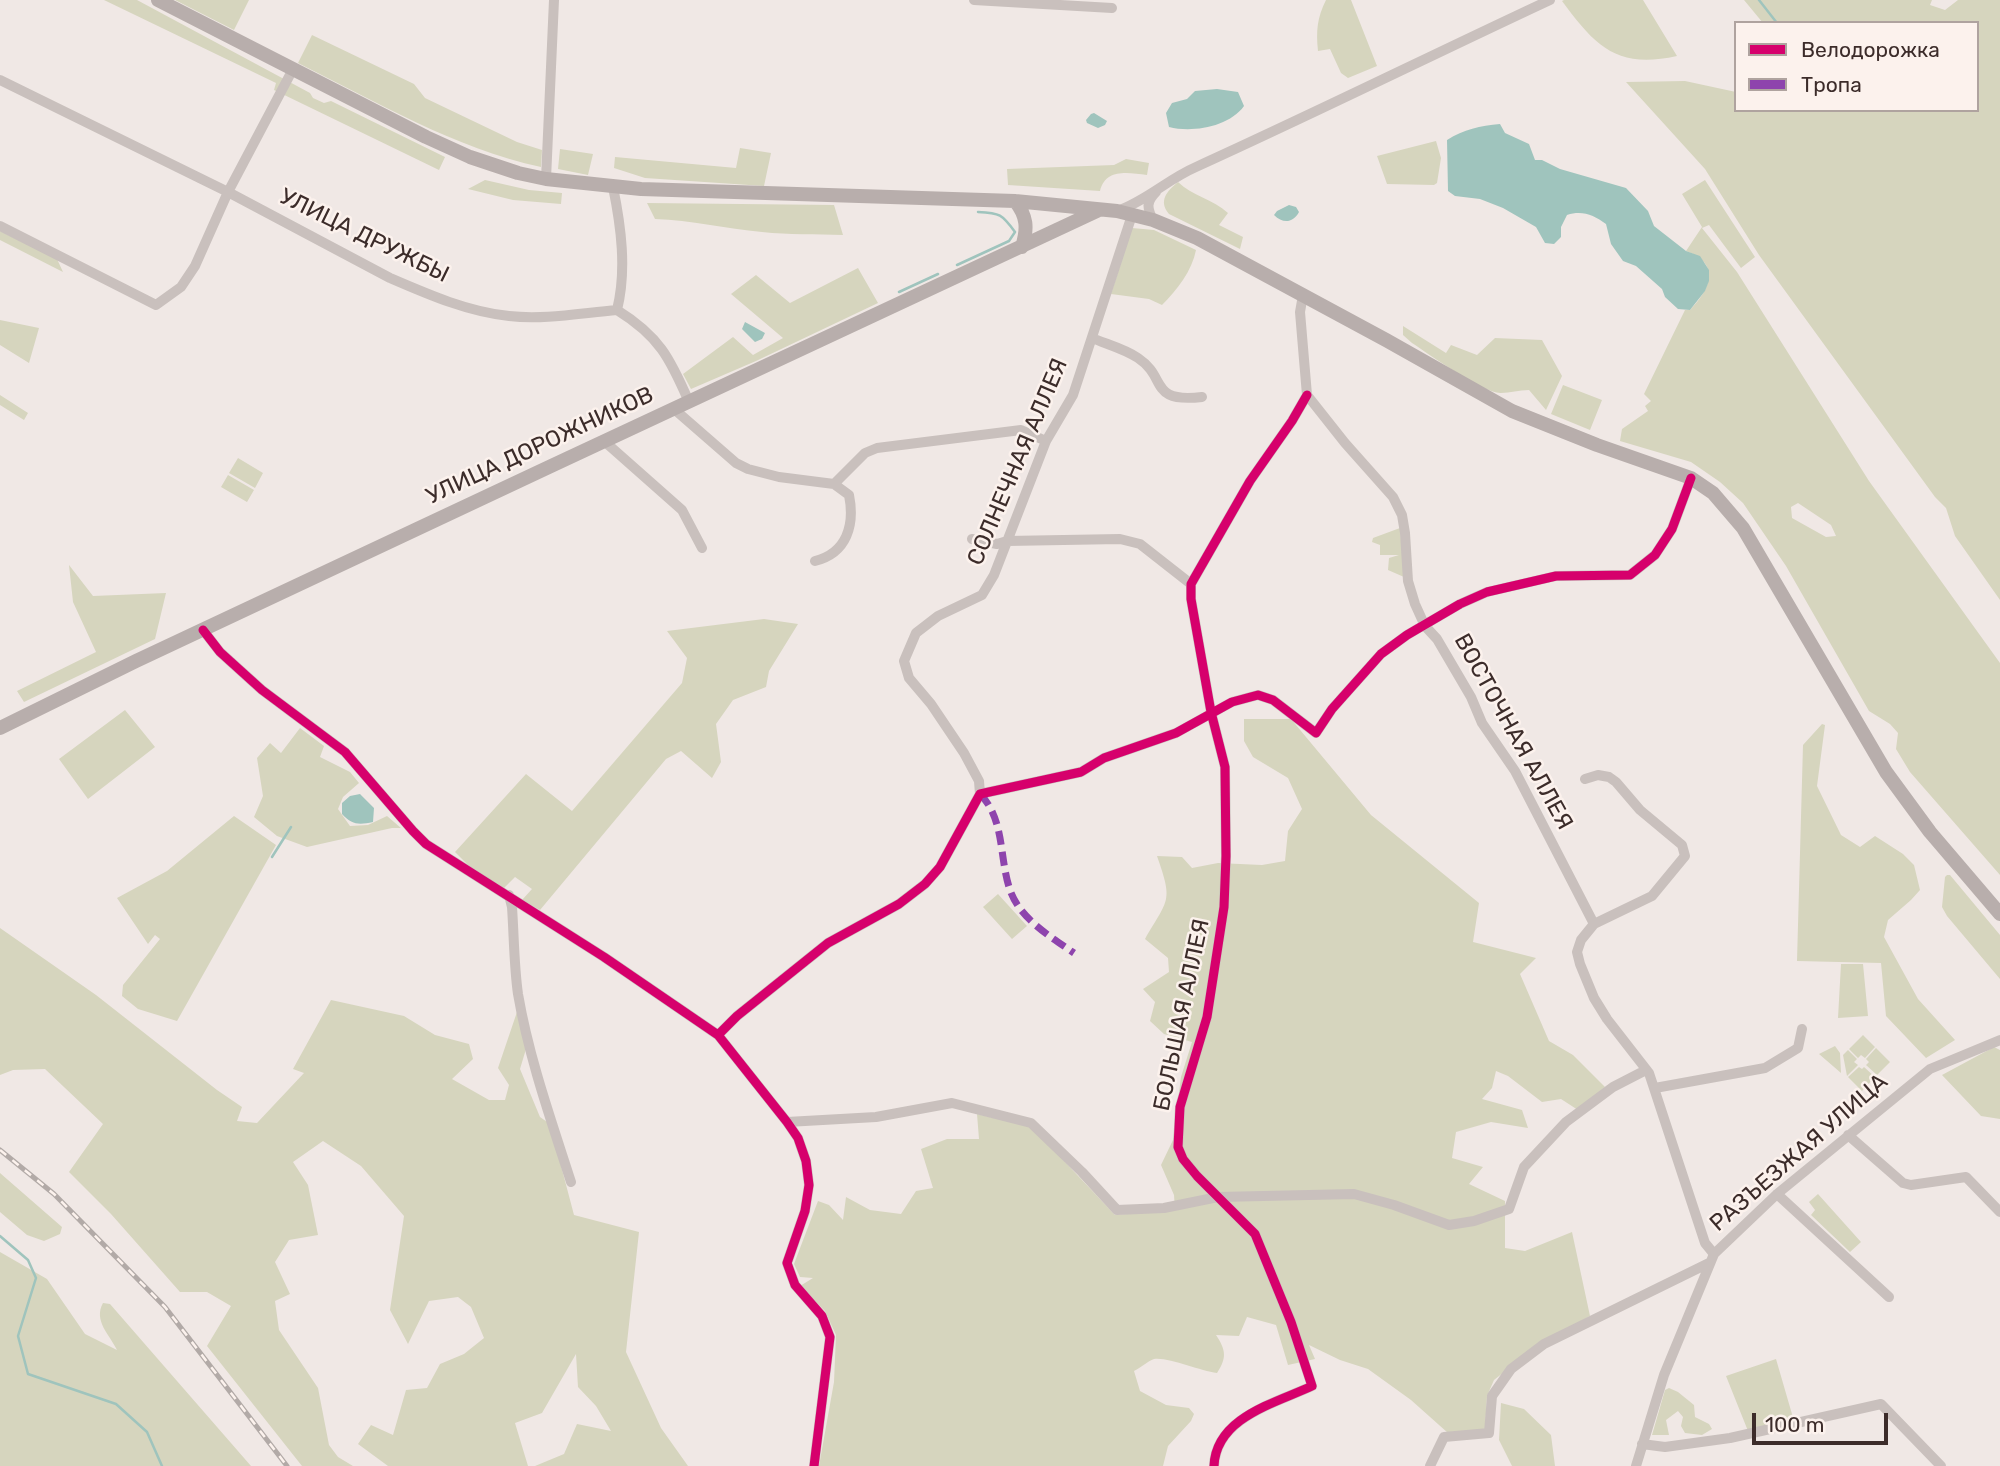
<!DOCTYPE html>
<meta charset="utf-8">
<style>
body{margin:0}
#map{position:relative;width:2000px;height:1466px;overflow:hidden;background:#f0e8e5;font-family:Rubik,sans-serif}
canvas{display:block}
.legend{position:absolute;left:1734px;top:21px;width:245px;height:91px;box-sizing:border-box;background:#fcf2ed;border:2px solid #afa39f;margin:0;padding:9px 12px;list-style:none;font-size:21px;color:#3c2c2a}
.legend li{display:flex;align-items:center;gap:14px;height:35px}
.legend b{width:35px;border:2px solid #afa39f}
.scale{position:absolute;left:1752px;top:1413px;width:136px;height:32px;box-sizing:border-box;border:4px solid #3c2c2a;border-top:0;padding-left:9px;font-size:21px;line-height:24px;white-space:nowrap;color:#3c2c2a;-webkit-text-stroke:5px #fcf2ed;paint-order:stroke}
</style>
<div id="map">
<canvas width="2000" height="1466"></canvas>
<ul class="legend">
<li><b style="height:9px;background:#d6006c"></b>Велодорожка</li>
<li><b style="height:9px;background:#8e44ad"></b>Тропа</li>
</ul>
<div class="scale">100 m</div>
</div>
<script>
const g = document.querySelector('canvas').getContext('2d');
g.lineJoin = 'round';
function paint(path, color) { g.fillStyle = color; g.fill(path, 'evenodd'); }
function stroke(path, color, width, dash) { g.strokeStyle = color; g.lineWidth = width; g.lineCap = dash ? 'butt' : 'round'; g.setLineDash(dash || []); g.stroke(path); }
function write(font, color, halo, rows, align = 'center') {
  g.font = font + ' Rubik,sans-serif'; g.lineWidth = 5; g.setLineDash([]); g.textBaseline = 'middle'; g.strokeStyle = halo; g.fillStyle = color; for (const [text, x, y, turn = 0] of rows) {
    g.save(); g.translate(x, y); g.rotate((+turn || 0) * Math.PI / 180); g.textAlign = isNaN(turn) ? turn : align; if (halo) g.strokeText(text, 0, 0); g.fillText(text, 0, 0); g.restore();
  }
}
const green = new Path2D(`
 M104,0H137L310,93L313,98L324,103L331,101L445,157L439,170L274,90L276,83Z
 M175,0H249L234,30Z
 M1326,0H1351L1377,66L1348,78L1341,73L1330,49L1318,51C1316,31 1317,18 1326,0Z
 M1564,0H1643L1677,56C1617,69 1596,47 1562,1Z
 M1744,0H1932L1930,5L1945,10L1958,0H2000V600L1955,536L1946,508L1935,497L1759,255L1705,169L1626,82L1685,81L1736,92V110H1977V23H1763Z
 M312,35L414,84L425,98L517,142L542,150L541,167C454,148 377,102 298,63Z
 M1436,141L1441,158L1437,183L1434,185L1387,184L1377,156Z
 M740,148L771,153L764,186L645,178L614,168L615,157L736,168Z
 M560,149L593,154L588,175L558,169Z
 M1126,159L1149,163L1147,175C1128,173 1106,168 1100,191L1008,185L1007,169L1114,165Z
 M485,180L529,190L562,193L561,204L513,200L468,189Z
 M1705,180L1755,257L1741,268L1709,225L1702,228L1737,272L1869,481L2000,663V875L1910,772L1896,749L1898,733L1890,724L1869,711L1786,566L1743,503L1720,482L1691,462L1620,441L1622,429L1648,411L1645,406L1651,401L1644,394L1685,310H1690C1711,288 1721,264 1686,251L1702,227L1682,194ZM1798,503L1831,525L1836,536L1826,537L1792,518L1791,507Z
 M1178,182C1192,196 1213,199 1228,213L1219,225L1243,237L1240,249L1169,214C1158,201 1167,191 1178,182Z
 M647,203L834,205L843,235C816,234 789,235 762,232C726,229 691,220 655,219Z
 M1132,228L1154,230L1196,250C1192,271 1177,290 1162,305L1149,299L1111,294Z
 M0,231L57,259L63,272L0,240Z
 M858,268L878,303L756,361L691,389L683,374L733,337L753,355L783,338L731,294L756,275L790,303Z
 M0,320L39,328L29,363L0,345Z
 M1403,326L1446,353L1451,345L1477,355L1495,338L1542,340L1562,376L1546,410L1529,390C1519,390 1510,393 1501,393C1484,394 1429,354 1412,343L1403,335Z
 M1563,385L1602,400L1590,430L1551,414Z
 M0,395L28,413L24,420L0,405Z
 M238,458L263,473L255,488L229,473Z
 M228,475L254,490L247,502L221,487Z
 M1400,528L1404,577L1388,570L1389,558L1399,555H1380V545L1372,542L1373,538Z
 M69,565L93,596L166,593L155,639L24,702L17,691L96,652L73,602Z
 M764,619L798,624L769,671L766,687L733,700L716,724L721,762L712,778L681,751L666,759L540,910L522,900L532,889L515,877L504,888L472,869L455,852L526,774L572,811L682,683L687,658L667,631Z
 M125,710L155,747L88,799L59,759Z
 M1244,719H1291L1371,815L1479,903L1473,942L1536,958L1520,974L1549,1041L1573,1055L1605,1087L1578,1110L1561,1099L1542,1102L1508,1076L1496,1071L1492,1088L1482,1099L1522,1110L1528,1128L1491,1122L1456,1132L1452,1158L1483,1167L1469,1184L1505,1201V1248L1525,1251L1572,1232L1590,1316L1542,1342L1494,1380L1487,1396L1485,1430L1448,1433L1411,1400L1368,1369L1340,1360L1309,1345L1315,1359L1288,1365L1276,1325L1247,1317L1239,1336L1216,1335C1226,1350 1227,1358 1217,1373C1200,1371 1169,1357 1154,1359C1148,1361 1140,1368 1134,1371L1140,1391L1166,1405L1189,1408L1194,1414L1191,1421L1168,1446L1163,1466H819L834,1382L836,1335L825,1311L800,1286L813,1278L800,1277L794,1264L818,1201L829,1205L843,1220L846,1197L870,1210L901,1214L916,1191L933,1188L921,1149L947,1139H979L977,1114L1032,1127L1115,1215L1175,1210L1174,1195L1161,1165L1173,1140L1181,1077L1192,1042L1164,1034L1150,1021L1155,1002L1143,989L1169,972L1168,958L1145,939C1169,898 1173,902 1157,856L1182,857L1192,868L1218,863L1262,865L1285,861L1288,831L1302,809L1288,778L1253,757L1244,741Z
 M1822,724L1825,725L1817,786L1841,835L1860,847L1875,836L1903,854L1914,865L1920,890L1911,900L1888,920L1884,937L1918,999L1955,1040L1926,1058L1886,1016L1881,963L1797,961L1803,745Z
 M300,728L324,746L320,757L350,772L359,783L343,797L338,809L350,826L368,825L387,816L401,828H392L307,847L277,836L254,817L263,796L257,758L270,743L281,753Z
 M234,816L276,845L177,1021L138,1009L122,996L123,985L160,939L155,935L148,944L117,898L167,871Z
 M1947,875H1950L2000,935V979L1947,916L1942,907L1945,877Z
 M998,894L1027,926L1012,939L983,907Z
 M0,928L96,995L217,1090L242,1107L237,1121L257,1123L304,1073L293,1069L331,1000L404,1016L435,1035L469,1044L473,1059L452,1079L489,1100H505L509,1085L498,1068L517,1012L526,1049L520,1069L540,1117L550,1124L574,1215L639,1232L626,1352L661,1428L688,1466H535L564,1454L577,1424L611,1431L596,1406L578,1387L576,1354L542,1413L515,1423L528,1466H388L358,1444L371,1425L393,1435L406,1390L427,1388L440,1364L464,1354L484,1338L471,1307L458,1297L429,1301L408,1344L390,1310L404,1216L361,1166L323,1141L293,1162L308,1185L318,1235L289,1240L275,1262L290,1294L275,1301L279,1330L318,1388L329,1445L338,1457L353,1466H302L207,1346L231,1306L207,1292H180L111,1214L69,1172L103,1124L45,1069L13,1070L0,1075Z
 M1841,964H1863L1868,1016L1838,1018Z
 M1863,1035L1875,1047L1865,1058L1861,1055L1858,1058L1849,1049Z
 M1835,1046L1840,1053L1841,1073L1819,1054Z
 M1994,1047L2000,1050V1119L1981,1116L1942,1075Z
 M1876,1048L1890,1062L1877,1075L1866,1065L1869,1062L1866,1059Z
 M1848,1050L1857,1059L1854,1062L1858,1065L1847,1076L1843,1055Z
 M1859,1067L1862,1069L1864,1067L1875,1077L1862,1091L1848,1077Z
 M0,1173L62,1227L60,1234L44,1241L27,1235L0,1212Z
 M1818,1194L1861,1242L1850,1252L1811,1215L1815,1210L1809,1202Z
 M0,1252L47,1279L85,1334L117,1350C110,1335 93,1321 103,1303L110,1304L251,1466H0Z
 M1776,1359L1794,1421L1748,1431L1726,1376Z
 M1669,1388L1678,1392L1694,1405L1695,1417L1709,1424L1712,1429L1702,1435L1685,1433L1681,1426L1683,1417L1678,1411L1666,1420L1669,1435H1652L1665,1390Z
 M1501,1403L1524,1409L1551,1435L1555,1466H1512L1499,1440Z`);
const water = new Path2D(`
 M1217,89L1238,92L1244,106C1229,127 1192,133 1169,127L1166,113L1172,103L1187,99L1195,91Z
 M1094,113L1107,121L1105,125L1098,128L1087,123L1086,120L1091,114Z
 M1500,124L1505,133L1529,144L1535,160H1542L1560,169L1626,188L1648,211L1654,226L1686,251L1700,256L1709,270V281L1705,291L1690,310L1678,309L1665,297L1662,289L1636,266L1623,261L1611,244L1606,224C1594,215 1582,210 1567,215L1561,227V237L1554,244L1545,243L1536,227L1503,208L1480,199L1455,196L1448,191L1447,140C1464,129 1480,126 1500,124Z
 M1289,205L1296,207L1299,212C1293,223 1283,224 1274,215L1277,211Z
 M745,322L765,333L762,339L755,342L742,329Z
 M360,794L374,808L373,822C359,825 352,825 342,814V803L350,796Z`);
const stream = new Path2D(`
 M1759,0L1777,23
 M957,265L1009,241L1015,232C1002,214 1000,213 978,212
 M899,292L938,274
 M272,857L291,827
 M0,1236L28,1260L36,1278L18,1336L28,1374L116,1404L147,1432L162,1466`);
const minor = new Path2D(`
 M974,0L1112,8
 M0,80L228,192L390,278C427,294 468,312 509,316C544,320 581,313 617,310C659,336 670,358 689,402
 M546,179L554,0
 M613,187C621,226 627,270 617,310
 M1117,211C1146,201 1168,179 1196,167C1315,113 1432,55 1550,0
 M1153,220C1147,208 1146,202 1156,192
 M0,226L156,305L181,287L195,266L228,192L293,69
 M1303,295L1300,312L1307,395L1345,443L1393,497L1402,515L1405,533L1408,581L1415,604L1425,626L1437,639L1471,697L1482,723L1515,771L1594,924L1581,940L1577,952L1580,964L1594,998L1607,1019L1649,1073L1705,1243L1714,1254
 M1092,338C1106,344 1125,349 1138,358C1168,378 1148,403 1202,397
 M674,409L736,463L748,469L779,477L834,484L849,495C855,525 847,553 815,561
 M604,441L682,510L702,548
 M834,484L865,453L877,448L1021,430L1046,441
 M972,539L997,544L1007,541L1120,539L1140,544L1191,584
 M203,630L220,652L262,690L345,752L413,831L426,844L604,957L718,1035L787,1122L798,1138L806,1161L809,1185L805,1211L787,1263L795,1285L822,1316L830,1337L814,1466
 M1585,779L1598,775L1609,777L1616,782L1640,810L1682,845L1685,856L1652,896L1594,924
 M980,794L979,781L964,753L931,704L909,678L904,661L916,633L938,616L982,595L994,575L1046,441L1073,395L1132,215
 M509,895L512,907C514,936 514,966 518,994C529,1058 551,1120 571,1182
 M718,1035L737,1016L828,943L899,904L925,884L940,867L980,794L1081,772L1104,758L1176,733L1232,702L1258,695L1273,700L1316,733L1332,709L1381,654L1407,635L1460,604L1487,592L1556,576L1630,575L1655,555L1672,529L1691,478
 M1655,1088L1765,1068L1798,1048L1802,1029
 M787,1122L876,1117L952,1103L1031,1123L1082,1172L1117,1210L1164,1208L1218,1197L1354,1194L1394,1205L1449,1225L1474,1221L1509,1209L1524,1167L1566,1122L1613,1087L1646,1070
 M1848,1135L1903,1183L1911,1185L1966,1177L2000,1212
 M1777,1194L1889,1297
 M1642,1444L1665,1447L1730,1438L1881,1404L1941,1466
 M1214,1466C1216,1417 1276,1403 1312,1386L1291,1322L1255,1234L1197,1176L1183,1159L1178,1147L1180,1107L1207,1017L1224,907L1226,856L1225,767L1211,712L1191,599V584L1250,481L1292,421L1307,395
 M1430,1466L1444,1437L1489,1433L1492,1396L1511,1369L1544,1344L1709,1263
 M1636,1466L1664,1375L1714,1254L1777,1194L1930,1069L2000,1040`);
const major = new Path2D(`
 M158,0L426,137L470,157L518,173L546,179L641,189L1015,201L1117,211L1153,220L1197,238L1386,340L1512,411L1597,445L1691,478L1713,493L1743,528L1886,772L1930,832L2000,914
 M1015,201C1027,216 1028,228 1022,247
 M0,728L136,661L549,467L1097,211`);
const rail = new Path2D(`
 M0,1150L54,1194L165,1307L287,1466`);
const quiet = new Path2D(`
 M980,794C1005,819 999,858 1010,890C1020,919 1051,937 1074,953`);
const cycleway = new Path2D(`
 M203,630L220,652L262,690L345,752L413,831L426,844L604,957L718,1035L787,1122L798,1138L806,1161L809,1185L805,1211L787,1263L795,1285L822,1316L830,1337L814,1466
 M718,1035L737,1016L828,943L899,904L925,884L940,867L980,794L1081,772L1104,758L1176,733L1232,702L1258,695L1273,700L1316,733L1332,709L1381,654L1407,635L1460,604L1487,592L1556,576L1630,575L1655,555L1672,529L1691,478
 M1214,1466C1216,1417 1276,1403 1312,1386L1291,1322L1255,1234L1197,1176L1183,1159L1178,1147L1180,1107L1207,1017L1224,907L1226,856L1225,767L1211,712L1191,599V584L1250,481L1292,421L1307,395`);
const streetNames = [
 ["УЛИЦА ДРУЖБЫ",364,236,26],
 ["УЛИЦА ДОРОЖНИКОВ",540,446,-25],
 ["СОЛНЕЧНАЯ АЛЛЕЯ",1018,462,-67],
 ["ВОСТОЧНАЯ АЛЛЕЯ",1513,732,61],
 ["БОЛЬШАЯ АЛЛЕЯ",1182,1015,-78],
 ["РАЗЪЕЗЖАЯ УЛИЦА",1799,1153,-41]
];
paint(green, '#d6d5be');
paint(water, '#9fc4bd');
stroke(stream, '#9fc4bd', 2.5);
stroke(minor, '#c9c0bd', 10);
stroke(major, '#b8aeac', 14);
stroke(rail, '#b2aaa7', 5);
stroke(rail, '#fcf2ed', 2.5, [8]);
stroke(quiet, '#8e44ad', 7, [14, 7]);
stroke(cycleway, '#d6006c', 9);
write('23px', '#3c2c2a', '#fcf2ed', streetNames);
</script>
